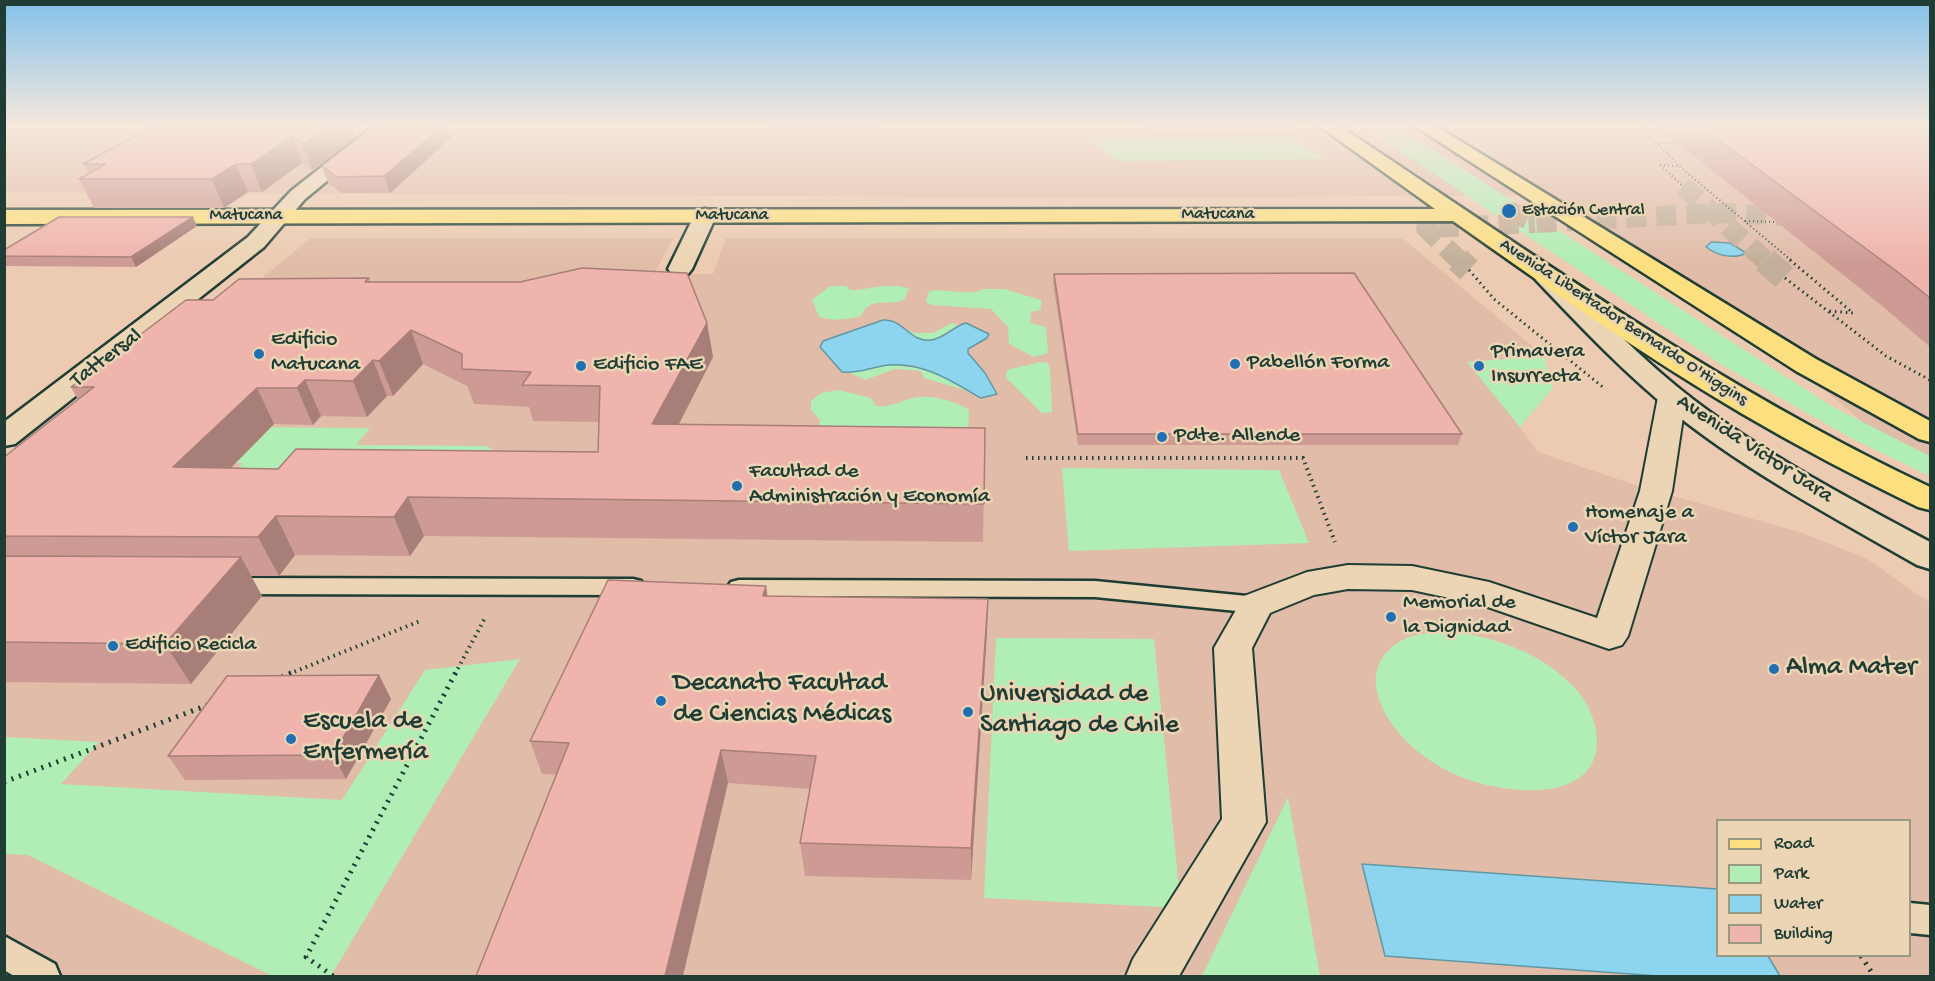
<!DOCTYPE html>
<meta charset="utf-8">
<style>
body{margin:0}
#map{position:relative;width:1935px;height:981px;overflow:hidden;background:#eccbb2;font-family:"Gochi Hand",sans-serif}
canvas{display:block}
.frame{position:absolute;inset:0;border:6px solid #1f3d34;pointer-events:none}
.legend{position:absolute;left:1716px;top:819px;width:195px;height:138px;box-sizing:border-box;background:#ebd5b4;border:2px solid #999881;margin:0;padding:8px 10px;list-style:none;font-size:18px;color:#1f3d34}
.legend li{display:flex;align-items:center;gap:12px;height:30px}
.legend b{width:30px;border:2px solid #999881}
</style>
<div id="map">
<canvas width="1935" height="981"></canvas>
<div class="frame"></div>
<ul class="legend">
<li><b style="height:8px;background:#fce080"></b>Road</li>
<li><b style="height:16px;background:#b0eeb5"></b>Park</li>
<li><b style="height:16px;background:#8dd5ef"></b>Water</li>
<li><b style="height:16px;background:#efb4ac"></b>Building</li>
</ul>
</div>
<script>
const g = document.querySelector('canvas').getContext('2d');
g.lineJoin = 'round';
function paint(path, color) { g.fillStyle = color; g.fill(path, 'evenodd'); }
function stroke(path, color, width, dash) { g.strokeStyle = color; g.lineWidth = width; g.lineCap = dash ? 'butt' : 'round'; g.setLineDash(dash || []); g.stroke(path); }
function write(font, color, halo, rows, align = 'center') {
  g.font = font + ' "Gochi Hand",sans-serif'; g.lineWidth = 5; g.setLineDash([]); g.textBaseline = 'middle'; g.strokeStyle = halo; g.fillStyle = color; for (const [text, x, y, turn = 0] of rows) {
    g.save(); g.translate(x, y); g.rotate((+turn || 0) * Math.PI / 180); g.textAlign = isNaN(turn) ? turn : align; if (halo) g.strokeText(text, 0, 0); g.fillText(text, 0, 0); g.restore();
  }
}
const built = new Path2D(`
 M4,125H1930V472L1867,426L1757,332L1550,195L1129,198L5,192Z
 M311,238H673L654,274H713L726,238H1402L1544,356L1553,388L1520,427L1538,452L1632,484L1802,533L1866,558L1930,603V976H5V487ZM1718,820H1910V956H1718Z`);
const green = new Path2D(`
 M1360,125H1395L1833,407L1930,456V476L1853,439L1722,365Z
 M1291,136L1326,159L1118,161L1086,138Z
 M830,286H846L850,290C869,290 891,281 909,289L904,300C886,307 871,295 861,316C846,320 834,321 819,317L812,300Z
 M984,289H1004L1041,300V310L1031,312L1030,323L1046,327L1048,353L1034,357L1009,344L1008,327L991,309L932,305L926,302L929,291C949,288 965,297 984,289Z
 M952,323L958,325C935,339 928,348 904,329L915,333H933Z
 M1544,356L1553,388L1520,427L1467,362Z
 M1040,362L1048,363L1050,369L1052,412L1042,413L1006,378L1007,370Z
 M889,365L931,369L968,391L924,378L921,371L895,369L865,380L850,373Z
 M838,390L871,398L876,406C891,407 899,402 913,398C929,394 955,401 969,410L968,436L818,435L820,420L811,410V401L821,393Z
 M95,426L370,428L356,445L487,446L494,451L476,460L211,495L243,463H50Z
 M1062,468L1279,470L1309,543L1069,551Z
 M1448,631C1495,637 1537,651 1571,684C1598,709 1613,765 1570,783C1555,790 1537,791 1521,790C1486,788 1448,776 1420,753C1389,729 1352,676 1396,644C1411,633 1431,633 1448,631Z
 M996,638L1154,639L1181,908L984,898Z
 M520,659L331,976H272L28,855L5,854V737L99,742L61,784L342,800L425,670Z
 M1288,797L1320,976H1202Z`);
const water = new Path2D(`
 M1711,242L1730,243L1746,253C1734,260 1716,255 1706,247Z
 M883,320C903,318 910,343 931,340C943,339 954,326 966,323L989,334L987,338L968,349V353L985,373L997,394L981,398C951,381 924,362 888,365C872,367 858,374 842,372L820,347L823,341Z
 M1362,864L1717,889L1718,956H1768L1780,976H1658L1385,956Z`);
const pedestrianTunnelFar1 = new Path2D(`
 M1683,186L1766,261
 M1509,211L1536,223L1713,213L1800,216
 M1460,261L1426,228L1535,223`);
const pedestrianTunnel = new Path2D(`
 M1458,260L1469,270
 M1765,260L1785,278`);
const pathFar3 = new Path2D(`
 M1638,125L1679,165
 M1657,143L1682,144
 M1660,165L1679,166L1792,261
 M1660,165L1683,186
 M1745,221L1777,222`);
const pathFar2 = new Path2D(`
 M1790,260L1853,313L1828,311
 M1469,270L1494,299L1604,388
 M1785,278L1886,356L1930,380`);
const pathFar1 = new Path2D(`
 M1026,458H1303L1335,542
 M289,674L420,621
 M455,674L485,618`);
const path = new Path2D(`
 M282,677L293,672
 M4,782L208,705
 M1861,956L1874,976
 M333,976L306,957L456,672`);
const service = new Path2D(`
 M229,578L633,579L641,581L645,587L641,593L633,595L229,594L221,592L217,586L221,580Z
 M739,580L1095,581L1257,597L1265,599L1269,605L1265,611L1257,613L1095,597L739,596L731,594L727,588L731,582Z
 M1910,903L1930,905V935L1910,933Z
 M4,936L55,964L60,976H14L4,970Z`);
const pedestrian = new Path2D(`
 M1672,389L1682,391L1686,397L1672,491L1628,636L1622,645L1609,649L1482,605L1412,590L1348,589L1314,595L1270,613L1252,648L1266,822L1179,976H1126L1133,959L1222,819L1214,648L1244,596L1307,572L1348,565L1412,566L1489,582L1597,618L1640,491L1658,397L1662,391Z`);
const minor = new Path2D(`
 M375,125H395L305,199L264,247L15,444L4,446V422L248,237L291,191Z
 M705,209L713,211L716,216L692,269L688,274H672L668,269L694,216L697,211Z`);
const secondary = new Path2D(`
 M1545,268L1554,270C1599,315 1644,362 1695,401C1768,456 1850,499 1930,542V569L1917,565C1835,518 1749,473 1674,413C1624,373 1580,326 1536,280L1533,275L1536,270Z`);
const primary = new Path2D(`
 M1318,125H1338C1532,253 1719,388 1930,487V510L1918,507C1858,478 1799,447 1741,413C1642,355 1548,288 1453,221L4,224V210L1435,209Z
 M1413,125H1434L1816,359L1930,421V442L1919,439L1796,371Z`);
const wall = new Path2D(`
 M156,125H356L351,128L354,138L313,171L302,163L262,192H248L224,208H94L79,179L88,174L83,164Z
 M770,125H874L872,135H771Z
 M1147,125H1293L1291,136L1154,137Z
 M1655,125H1930V347L1881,305Z
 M451,138L390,193H342L328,183L322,166Z
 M197,226L136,267L4,266V250Z
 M1054,274L1462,434L1458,445H1078L1053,283Z
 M369,278L370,282L707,323L713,357L679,424L985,428L983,542L424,536L410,556L295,555L279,576H251L262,596L191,684L4,682V457L78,400L71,387L213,300ZM423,364L467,386L474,404L529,407L533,421L599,422L598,452L278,469L231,468L274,424L313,425L321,416L367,417L387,396H393Z
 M768,596L987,632L971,880L805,876L800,843L810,789L728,783L542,774L530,741Z
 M379,675L391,699L346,779L185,780L168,756Z`);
const shadedWall = new Path2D(`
 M329,125H356L351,128L354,138L313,171L303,144Z
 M444,125H447L451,138L390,193L384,176Z
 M871,125H874L872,135Z
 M292,136L302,163L262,192L251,164Z
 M236,164L248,192L224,208L212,179Z
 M193,217L197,226L136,267L131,257Z
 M707,323L713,357L660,461L652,424Z
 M411,330L423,364L393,396L379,361Z
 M373,360L387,396L367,417L353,381Z
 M305,380L321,416L313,425L297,388Z
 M257,388L274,424L194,505L173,467Z
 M408,497L424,536L410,556L394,517Z
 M276,516L295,555L279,576L258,537Z
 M241,557L262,596L191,684L165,644Z
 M766,586L771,618L763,596Z
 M988,599L987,632L971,880V848Z
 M379,675L391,699L346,779L333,755Z
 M721,750L728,783L683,976H665Z`);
const building = new Path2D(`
 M156,125H329L303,144L292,136L251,164H236L212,179H79L106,164H83Z
 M375,125H444L384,176L336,177L322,166Z
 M1698,125H1930V298L1899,273Z
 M59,217H193L131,257L4,256V250Z
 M582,268L687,273L707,323L652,424L985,428L984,504L408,497L394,517L276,516L258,537L4,536V457L94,387H71L186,300H213L239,279L369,278L365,282H520ZM411,330L462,354V369L531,372L522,385L600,386L598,452L296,449L278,469L173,467L257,388H297L305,380L353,381L373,360L379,361Z
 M1354,273L1462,434H1078L1054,274Z
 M4,556L241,557L165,644L4,642Z
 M608,580L766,586L763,596L988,599L971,848L800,843L816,756L721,750L665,976H476L569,743L530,741Z
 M379,675L333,755L168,756L227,676Z`);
const markers = [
 [1509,211,8,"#1f6fb2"],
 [259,354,6,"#1f6fb2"],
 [1235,364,6,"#1f6fb2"],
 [581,366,6,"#1f6fb2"],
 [1479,366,6,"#1f6fb2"],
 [1162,437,6,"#1f6fb2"],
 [737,486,6,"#1f6fb2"],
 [1573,527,6,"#1f6fb2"],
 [1391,617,6,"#1f6fb2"],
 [113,646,6,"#1f6fb2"],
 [1774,669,6,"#1f6fb2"],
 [661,701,6,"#1f6fb2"],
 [968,712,6,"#1f6fb2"],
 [291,739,6,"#1f6fb2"]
];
const farPoinames = [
 ["Estación Central",1522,211]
];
const farStreetnames = [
 ["Matucana",1218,215],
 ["Matucana",246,216],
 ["Matucana",732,216],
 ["Avenida Libertador Bernardo O'Higgins",1623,323,33]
];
const poiNames = [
 ["Edificio",271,341],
 ["Matucana",271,366],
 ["Primavera",1491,353],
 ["Insurrecta",1491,378],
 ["Pabellón Forma",1247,364],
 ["Edificio FAE",593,366],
 ["Pdte. Allende",1174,437],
 ["Facultad de",749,473],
 ["Administración y Economía",749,498],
 ["Homenaje a",1585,514],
 ["Víctor Jara",1585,539],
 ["Memorial de",1403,604],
 ["la Dignidad",1403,629],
 ["Edificio Recicla",125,646]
];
const streetNames = [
 ["Tattersal",107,359,-37],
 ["Avenida Víctor Jara",1754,450,33]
];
const nearPoinames = [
 ["Alma Mater",1786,669],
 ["Decanato Facultad",673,685],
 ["de Ciencias Médicas",673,716],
 ["Universidad de",980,696],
 ["Santiago de Chile",980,727],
 ["Escuela de",303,723],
 ["Enfermería",303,754]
];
paint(built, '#e1bca9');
paint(green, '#b0eeb5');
paint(water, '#8dd5ef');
stroke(water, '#6198a4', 1.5);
stroke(pedestrianTunnelFar1, '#c3af99', 20, [20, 10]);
stroke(pedestrianTunnel, '#c3af99', 26, [26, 13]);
stroke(service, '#1f3d34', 5);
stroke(pedestrian, '#1f3d34', 4);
stroke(minor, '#1f3d34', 5);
stroke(secondary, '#1f3d34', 5);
stroke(primary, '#1f3d34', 5);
stroke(pathFar3, '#1f3d34', 2, [1, 3]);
stroke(pathFar2, '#1f3d34', 3, [1.5, 4]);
stroke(pathFar1, '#1f3d34', 4, [1.5, 4.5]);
stroke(path, '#1f3d34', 5, [2, 6]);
paint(service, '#ebd5b4');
paint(pedestrian, '#ebd5b4');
paint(minor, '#ebd5b4');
paint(secondary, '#ebd5b4');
paint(primary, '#fce080');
paint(wall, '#ce9b94');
paint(shadedWall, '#a77e78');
paint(building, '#efb4ac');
stroke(building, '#a77e78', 1.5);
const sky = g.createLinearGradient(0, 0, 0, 262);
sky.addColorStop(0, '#83c1eb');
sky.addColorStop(0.48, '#f6e8dc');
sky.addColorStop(1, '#f6e8dc00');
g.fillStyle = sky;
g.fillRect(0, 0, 1935, 262);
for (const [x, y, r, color] of markers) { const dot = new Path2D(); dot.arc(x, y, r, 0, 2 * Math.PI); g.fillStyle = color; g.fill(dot); stroke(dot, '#ebd5b4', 2); }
write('18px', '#1f3d34', '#ebd5b4', farPoinames, 'left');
write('18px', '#1f3d34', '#ebd5b4', farStreetnames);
write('22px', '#1f3d34', '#ebd5b4', poiNames, 'left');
write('22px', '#1f3d34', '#ebd5b4', streetNames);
write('27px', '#1f3d34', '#ebd5b4', nearPoinames, 'left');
</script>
